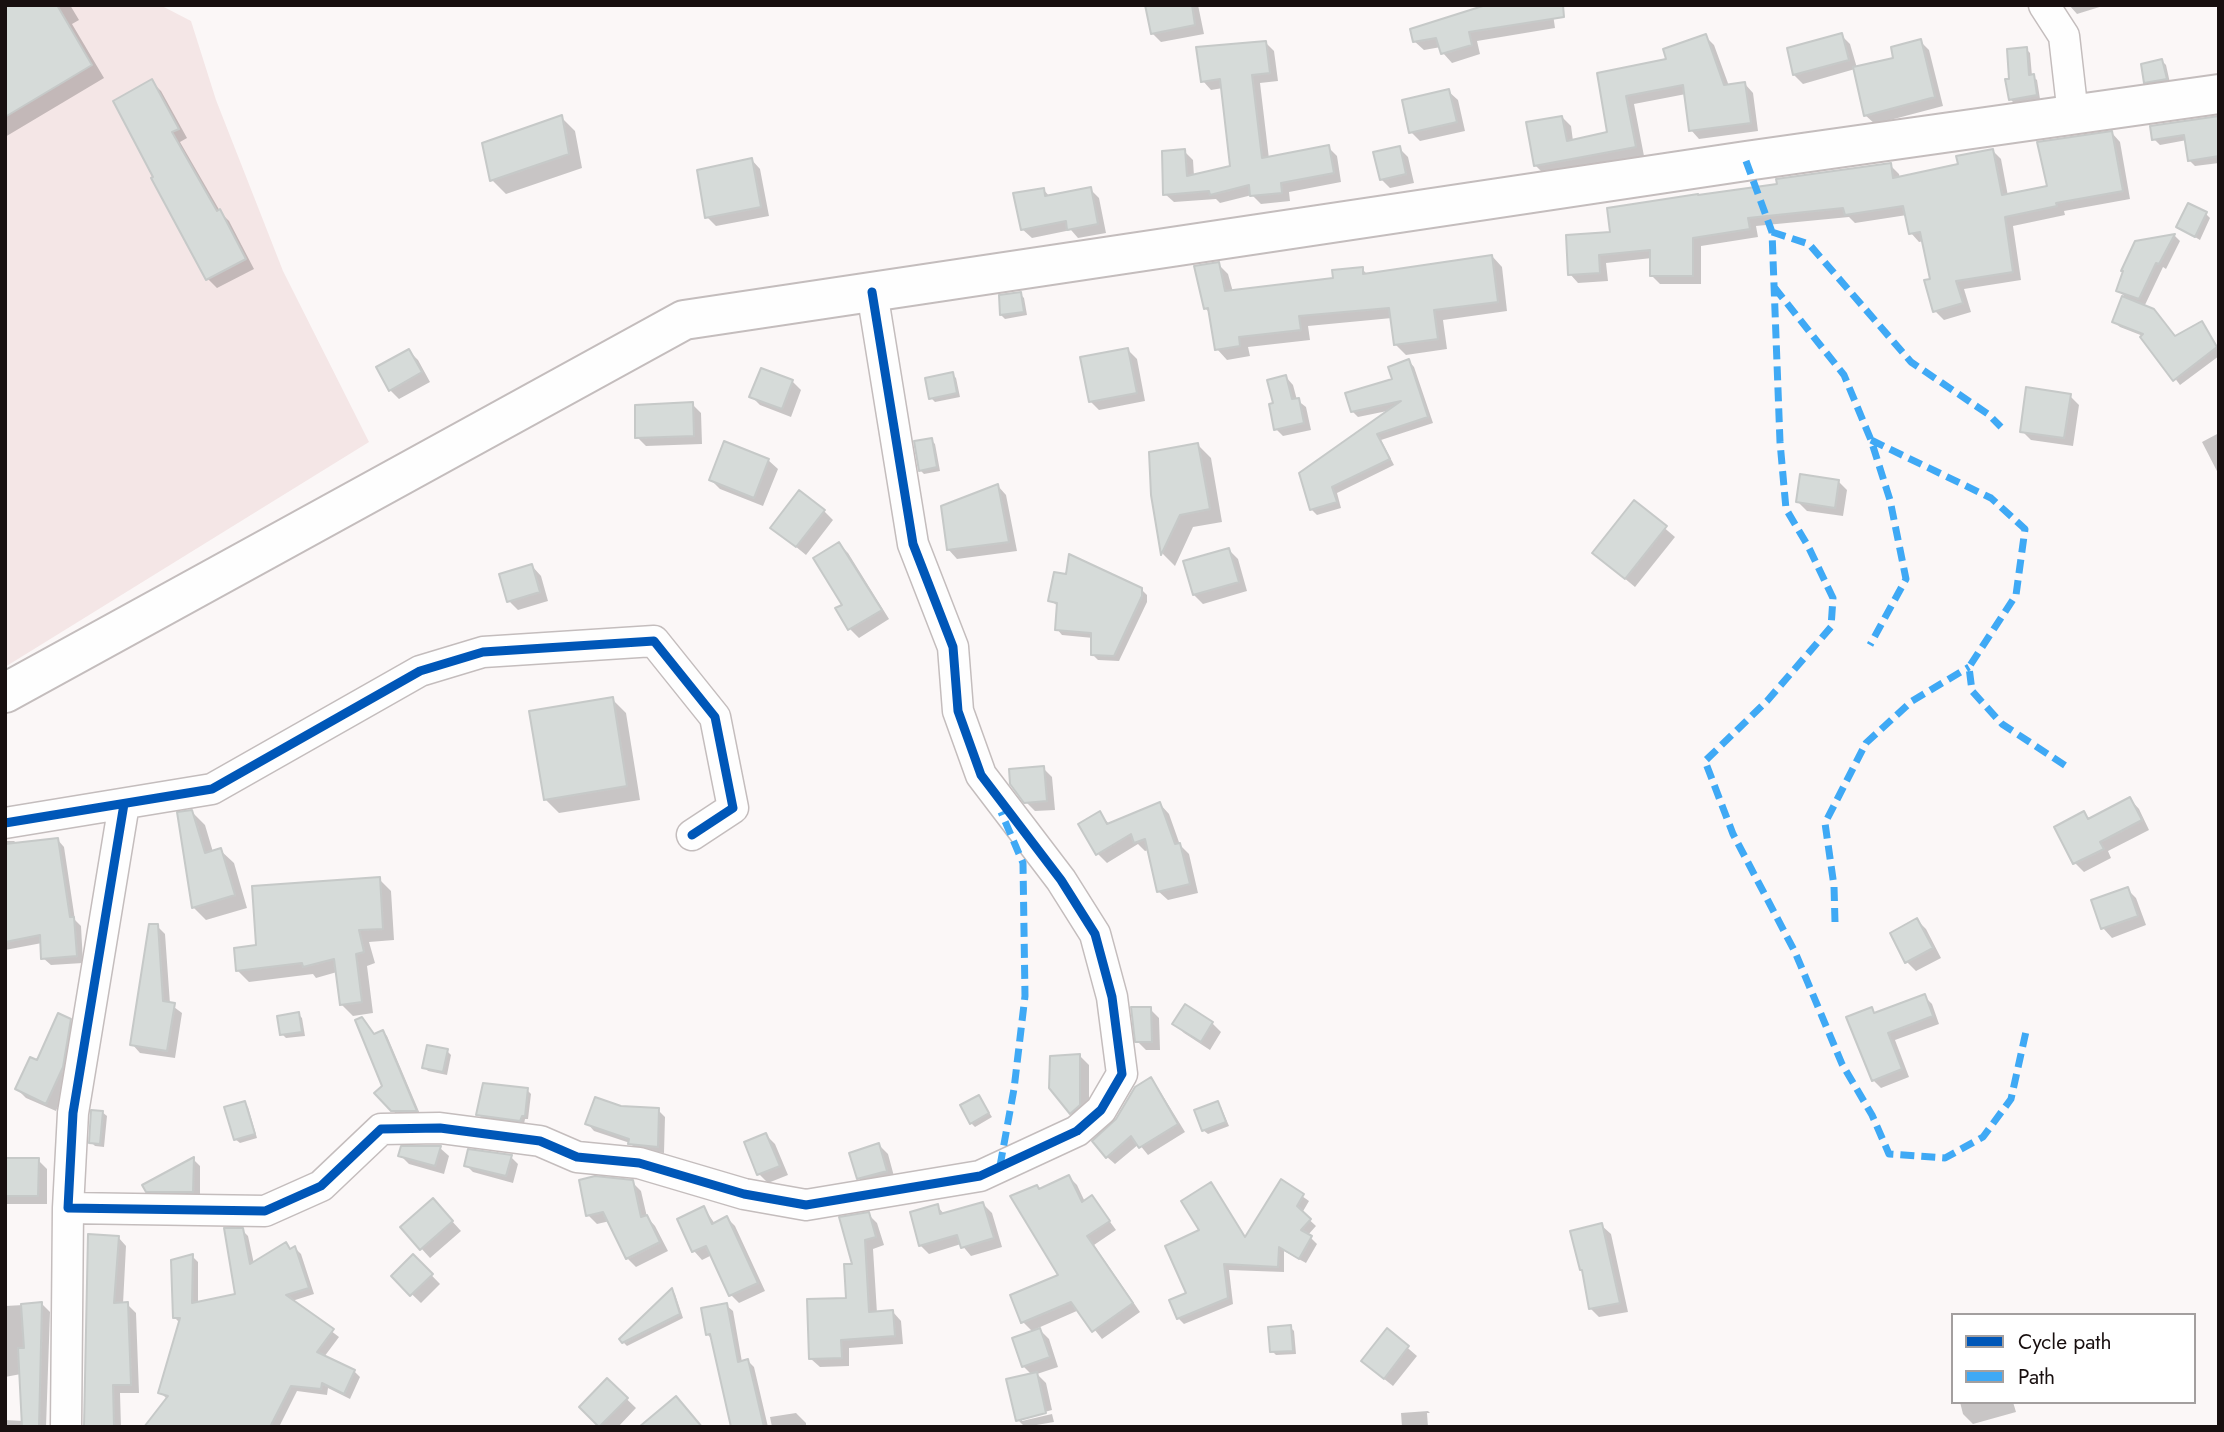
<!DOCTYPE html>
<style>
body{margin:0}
#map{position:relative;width:2224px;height:1432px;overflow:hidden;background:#fbf7f7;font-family:Jost,sans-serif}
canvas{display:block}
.frame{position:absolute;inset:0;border:7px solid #180f0f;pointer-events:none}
.legend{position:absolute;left:1951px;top:1313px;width:245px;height:91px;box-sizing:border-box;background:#fff;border:2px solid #a39f9f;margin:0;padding:9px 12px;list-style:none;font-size:21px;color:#180f0f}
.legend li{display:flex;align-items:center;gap:14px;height:35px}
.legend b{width:35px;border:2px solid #a39f9f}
</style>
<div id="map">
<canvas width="2224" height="1432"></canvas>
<div class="frame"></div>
<ul class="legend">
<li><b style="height:9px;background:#0057b8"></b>Cycle path</li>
<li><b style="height:9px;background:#3fa9f5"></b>Path</li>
</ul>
</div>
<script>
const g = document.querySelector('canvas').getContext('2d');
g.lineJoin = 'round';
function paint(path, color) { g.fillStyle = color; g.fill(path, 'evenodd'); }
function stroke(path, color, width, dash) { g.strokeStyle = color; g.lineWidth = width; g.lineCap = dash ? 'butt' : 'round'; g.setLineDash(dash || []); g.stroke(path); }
const built = new Path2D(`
 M5,5H160L191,21L216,100L283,271L369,442L5,667Z`);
const shadow = new Path2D(`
 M9,5H70L79,20L72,24L104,78L5,137V8Z
 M1147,5H1198L1204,34L1161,42L1152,33Z
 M2069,5H2106L2077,14Z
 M1552,7L1555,28L1477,41L1480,54L1452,63L1443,53L1441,47L1424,50L1414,41Z
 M1841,35L1850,44L1857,68L1895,59L1920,41L1929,50L1943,106L1875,124L1865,115L1855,69L1803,84L1794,75Z
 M1705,36L1714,45L1729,86L1745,84L1753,93L1758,131L1699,139L1691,130L1686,94L1634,104L1644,156L1544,174L1535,165L1562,117L1571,126L1573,141L1609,133L1599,74L1668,60Z
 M1266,43L1274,51L1278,81L1260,83L1269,159L1328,147L1337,156L1341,182L1289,192L1290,201L1261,204L1252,195L1220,203L1216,199L1174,202L1165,194L1184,151L1193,160L1194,176L1232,168L1223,88L1211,90L1203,81Z
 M2026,49L2030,53L2032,76L2037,80L2040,99L2014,103L2010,99L2011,80Z
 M2162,61L2166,65L2170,83L2150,86L2146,82Z
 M152,82L161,91L187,138L180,142L221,213L229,221L254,269L217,288L208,279L153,179Z
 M1448,91L1458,100L1465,131L1420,141L1411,132Z
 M561,117L575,131L582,168L506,194L492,180Z
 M2219,118V163L2195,166L2189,160L2187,140L2160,145L2154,139Z
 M2112,133L2120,142L2130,199L2064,211L2065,215L2013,226L2021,280L1964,289L1971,312L1944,320L1935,311L1932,280L1924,241L1919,242L1911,233L1907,215L1855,223L1849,217L1756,226L1758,237L1701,246V284H1660L1652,276V258L1606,263L1608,281L1578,283L1570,274L1612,234L1779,186L1890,165L1899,174L1900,179L1960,166L1993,151L2001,159L2008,196L2049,187Z
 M1399,148L1408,157L1414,183L1390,188L1381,179Z
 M751,159L760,169L769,216L716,226L707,217Z
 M1043,189L1050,197L1090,189L1099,198L1106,233L1078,238L1071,230L1032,238L1022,229Z
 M2206,214L2210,218L2200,240L2178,227Z
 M2175,236L2180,241L2166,269L2163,267L2144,307L2176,338L2202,323L2219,349V356L2180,385L2143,336L2120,327L2114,322L2124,296L2118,290L2136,242Z
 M1492,256L1502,267L1507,311L1443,320L1447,349L1406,355L1396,345L1392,318L1308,326L1310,340L1248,347L1250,356L1227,360L1217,349L1211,314L1205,308L1218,264L1228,274L1233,292L1334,279L1362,269L1368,275Z
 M1020,294L1024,298L1027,315L1005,319L1001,315Z
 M1128,350L1137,359L1145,401L1099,410L1090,401Z
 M409,351L418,360L430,382L399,399L390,390Z
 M1409,361L1414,367L1433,423L1381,440L1394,465L1337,493L1341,508L1317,515L1311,509L1392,410L1358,417L1352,411L1394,380Z
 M952,374L956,378L960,397L935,402L931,398Z
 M1286,377L1293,385L1297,400L1306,407L1311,430L1283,436L1276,429L1275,405Z
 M792,381L801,390L791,417L760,405L751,396Z
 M2070,396L2079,405L2073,446L2031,440L2022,431Z
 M692,404L701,413L702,444L646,446L637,437Z
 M2219,433V475L2202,442Z
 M931,440L935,444L940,471L924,474L920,470Z
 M1198,445L1211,458L1222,522L1193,527L1175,566L1163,554L1153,495Z
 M768,460L778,469L763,506L720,489L711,480Z
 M1838,481L1847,490L1843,516L1807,511L1798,502Z
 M998,486L1006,495L1017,551L957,559L948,549Z
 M1634,502L1675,537L1635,587L1594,553Z
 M824,511L833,520L806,555L773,528Z
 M839,544L848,553L889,619L859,638L850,629L844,605Z
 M1229,550L1238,559L1247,591L1203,604L1194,595Z
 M532,566L541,576L548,601L518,610L509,601Z
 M1141,589L1147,595V602L1119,661L1098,660L1093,655V638L1062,635L1057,629L1059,607L1050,600Z
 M612,699L626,713L640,800L559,813L545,799Z
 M1043,768L1052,777L1055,810L1035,811L1026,802Z
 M2130,799L2139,809L2149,830L2108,851L2111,858L2084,872L2075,863L2056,828L2084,813L2090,820Z
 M1160,804L1169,814L1180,845L1189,854L1198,893L1168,900L1158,891L1149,850L1145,851L1138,844L1107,863L1098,854L1099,813L1110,825Z
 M192,812L205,825L213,852L220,850L234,863L247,908L206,920L193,907Z
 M57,839L64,847L75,920L81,926L83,963L51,965L43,958L42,943L5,950V841H14L18,844Z
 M379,879L391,891L394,940L369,942L375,963L367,966L373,1013L353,1016L341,1004L337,972L316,978L313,974L249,982L237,970L258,946Z
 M2127,889L2136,898L2146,925L2112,938L2103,928L2093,901Z
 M1917,920L1926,929L1941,958L1916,971L1907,962L1892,933Z
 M157,926L165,934L170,1004L182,1013L175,1058L140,1053L132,1044Z
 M1924,996L1932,1004L1939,1024L1895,1040L1909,1077L1881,1088L1873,1080L1872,1009L1876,1014Z
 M1150,1009L1159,1018L1160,1050H1146L1137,1041Z
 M298,1014L302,1018L305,1036L286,1038L282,1034Z
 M70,1020L79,1029L71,1077L56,1111L26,1098L17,1089Z
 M1212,1023L1221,1032L1210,1050L1184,1033L1175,1024Z
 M383,1032L387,1036L420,1114L397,1115L377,1093L384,1087L375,1035Z
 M447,1051L451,1055L447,1075L428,1071L424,1067Z
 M1080,1056L1089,1065V1114L1080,1122L1071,1113Z
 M1151,1080L1158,1088L1185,1132L1148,1155L1139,1144L1115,1164L1107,1157L1117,1120Z
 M527,1090L531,1094L528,1119H525L524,1124L482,1118L478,1114Z
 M979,1097L992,1117L975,1127L971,1123Z
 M244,1103L248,1107L257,1138L240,1143L235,1139Z
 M1217,1103L1221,1107L1229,1126L1208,1134L1203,1130Z
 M621,1108L658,1110L665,1117L664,1153L638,1151L630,1143L594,1131L587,1123Z
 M102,1112L107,1116L104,1147L95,1146L91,1142Z
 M766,1135L775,1144L788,1175L768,1183L759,1174L746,1143Z
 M879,1145L888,1154L895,1180L868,1187L858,1178Z
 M440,1148L449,1156L444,1174L409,1164L400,1155Z
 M511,1157L518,1164L513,1183L473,1172L466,1165Z
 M193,1159L200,1166V1199L154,1198L147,1191Z
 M5,1160H38L47,1169V1204H5Z
 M1069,1177L1077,1185L1085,1202L1092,1197L1116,1230L1094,1245L1140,1312L1102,1339L1079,1310L1038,1328L1049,1339L1058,1367L1037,1374L1046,1383L1052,1410L1022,1418V1421L1052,1414L1054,1422L1025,1427L1018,1420L1032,1375L1024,1367L1014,1339L1033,1332L1023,1322L1060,1276L1037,1187L1040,1190Z
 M632,1182L641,1191L647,1217L655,1226L668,1251L636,1267L627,1258L610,1221L597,1224L588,1215Z
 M1282,1182L1309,1201L1302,1213L1316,1226L1308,1235L1317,1244L1306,1263L1284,1251V1272L1229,1270L1233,1304L1184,1324L1178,1318L1188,1294L1211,1185L1246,1238Z
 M983,1204L992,1213L1002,1247L971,1256L961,1244L929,1254L920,1245L937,1206L945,1215Z
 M704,1208L715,1224L727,1218L735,1226L765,1291L739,1303L731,1295L712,1255L702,1260L694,1251L679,1220Z
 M441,1209L461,1231L430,1258L402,1227Z
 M868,1214L877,1223L884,1245L873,1249L877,1313L893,1312L901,1321L903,1344L849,1348V1366L820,1367L811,1359L848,1299Z
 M1601,1225L1611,1234L1628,1312L1599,1317L1590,1308Z
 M242,1230L248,1236L254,1264L286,1244L291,1250L295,1248L301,1254L314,1294L292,1301L339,1337L324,1357L354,1371L360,1377L350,1399L328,1388L327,1395L297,1391L279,1427H268L168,1400L160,1392L180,1323L174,1317L192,1256L198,1262V1304L237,1295Z
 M89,1236L118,1237L126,1246L123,1304H127L136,1313L139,1393H120L121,1427H84Z
 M413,1256L440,1284L421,1303L393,1276Z
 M672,1290L675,1294L683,1318L627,1346L623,1342Z
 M42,1304L50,1312L46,1427H5V1420L23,1421L21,1374L5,1377V1306Z
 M726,1305L733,1311L742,1362L748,1361L754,1367L768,1427H733L713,1340L707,1334Z
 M1290,1327L1294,1331L1296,1354L1276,1355L1272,1351Z
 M1388,1331L1417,1356L1393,1386L1373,1370Z
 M607,1380L636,1408L618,1427H601L581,1407Z
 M1960,1402H2013L2016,1412L1973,1424L1963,1414Z
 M1428,1411L1430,1413H1427L1428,1427H1402L1401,1413Z
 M796,1413L806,1423V1427H772L770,1417Z`);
const building = new Path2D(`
 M5,5H57L92,65L5,117Z
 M1145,5H1192L1195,25L1151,34Z
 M1486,5H1563L1564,17L1469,32L1472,45L1441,54L1436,38L1413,42L1410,29Z
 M1842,33L1849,60L1793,75L1787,48Z
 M1706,34L1724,85L1745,82L1751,123L1689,131L1683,85L1626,96L1636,147L1534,166L1526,122L1562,116L1567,141L1607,132L1597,73L1666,59L1663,49Z
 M1921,39L1935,97L1864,116L1853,67L1893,58L1891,47Z
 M1266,41L1270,73L1252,75L1262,158L1329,145L1334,173L1281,183L1282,193L1250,196L1249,185L1210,195L1209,191L1163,195L1162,151L1185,149L1187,176L1230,166L1220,79L1201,82L1196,47Z
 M2027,47L2029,75L2034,74L2037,95L2009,100L2005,79H2009L2007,49Z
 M2162,59L2167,79L2144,83L2141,64Z
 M152,79L179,129L172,132L217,211L220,209L246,259L206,280L151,178L153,177L113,101Z
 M1449,89L1457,122L1409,133L1402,100Z
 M562,115L569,154L490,181L482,143Z
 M2219,116V156L2188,161L2184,135L2152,140L2150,126Z
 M2112,131L2123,191L2056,203L2057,206L2005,217L2013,272L1956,281L1963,303L1933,312L1924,280L1930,279L1920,232L1909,234L1903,206L1845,215L1843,208L1748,218L1750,229L1693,238V276H1650V250L1599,255L1600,273L1568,275L1566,235L1610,232L1607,208L1698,194V195L1777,184L1776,179L1891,163L1893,178L1958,164L1956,156L1993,149L2002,195L2047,186L2037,142Z
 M1400,146L1406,174L1380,180L1373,152Z
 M752,158L761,207L705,218L697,170Z
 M1091,187L1098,224L1067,230L1066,221L1021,230L1013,193L1044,188L1045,196Z
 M2188,203L2207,212L2195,237L2176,227Z
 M2175,234L2159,264L2156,263L2139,299L2116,291L2123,271H2121L2135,241Z
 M1492,255L1498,302L1434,310L1438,339L1394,345L1389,308L1299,316L1301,330L1239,337L1240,346L1215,350L1208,308L1204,309L1194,266L1219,262L1225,291L1333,278L1332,270L1363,267V274Z
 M1021,292L1024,312L1000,315L999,295Z
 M2122,296L2154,309L2175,336L2202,321L2217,347L2173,381L2140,337L2143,334L2112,322Z
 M1128,348L1137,393L1089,402L1080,357Z
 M409,349L422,372L389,391L376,367Z
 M1409,359L1428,417L1377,434L1390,459L1332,487L1337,502L1310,510L1299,473L1401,401L1351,412L1345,393L1392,379L1388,367Z
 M761,368L793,380L782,409L749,397Z
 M953,372L957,393L929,399L925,378Z
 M1286,375L1292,399L1299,398L1304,423L1274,430L1269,404L1273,403L1267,380Z
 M2026,387L2071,394L2064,438L2020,432Z
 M693,402L694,436L635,438V405Z
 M932,438L937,467L919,471L914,441Z
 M724,441L769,459L754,498L709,480Z
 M1198,443L1210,509L1180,515L1161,555L1151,495L1149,452Z
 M1800,474L1839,480L1835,508L1796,502Z
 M998,484L1009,542L947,550L941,506Z
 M799,490L825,510L796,547L770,528Z
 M1634,500L1667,526L1625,579L1592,553Z
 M839,542L882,610L848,630L835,608L842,605L813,558Z
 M1229,548L1239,582L1193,595L1183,561Z
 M1069,554L1142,588V596L1114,656L1091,655V633L1055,630L1057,603L1048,601L1054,572L1066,574Z
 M532,564L540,592L507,602L499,574Z
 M613,697L627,786L544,800L529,711Z
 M1044,766L1047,801L1024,803L1010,784L1009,769Z
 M2130,797L2142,820L2100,842L2104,849L2073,864L2054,827L2084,811L2088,819Z
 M1160,802L1175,844L1180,843L1190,884L1157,892L1145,839L1134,843L1131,834L1096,855L1078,824L1100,811L1107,824Z
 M192,810L205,853L221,848L235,895L192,908L177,812Z
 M58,838L70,917H74L77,956L41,959L40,935L5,942V844Z
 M380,877L383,929L359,930L364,952L356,954L362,1002L340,1005L334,959L303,967L302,963L236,971L234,948L256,945L252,886Z
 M2128,887L2138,916L2101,929L2091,900Z
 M1917,918L1933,948L1905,963L1890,933Z
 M149,924H158L163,1001L175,1003L167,1051L130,1045Z
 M1925,994L1933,1016L1888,1033L1902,1069L1872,1081L1846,1017L1872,1007L1874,1013Z
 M1185,1004L1213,1022L1201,1042L1172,1024Z
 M1131,1007H1151L1152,1042H1135Z
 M299,1012L302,1032L280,1035L277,1016Z
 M58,1013L71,1019L63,1067L46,1104L15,1089L30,1057L37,1060Z
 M362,1017L374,1034L383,1030L417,1111H391L374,1093L382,1086L355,1020Z
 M427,1045L448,1049L443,1072L422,1068Z
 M1080,1054V1105L1070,1114L1049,1088L1050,1056Z
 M1151,1077L1178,1124L1139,1148L1131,1136L1106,1158L1092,1141L1116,1119L1135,1087Z
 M483,1083L528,1088L525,1116H522L520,1121L476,1115Z
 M979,1095L989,1113L970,1124L960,1105Z
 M595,1097L621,1106L659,1108L658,1147L628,1144L629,1139L585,1124Z
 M245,1101L255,1134L234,1140L224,1107Z
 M1218,1101L1226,1122L1202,1131L1194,1110Z
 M91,1110L103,1111L100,1144L89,1143Z
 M766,1133L780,1166L757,1175L744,1142Z
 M879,1143L887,1171L857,1179L849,1153Z
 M401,1146H441L435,1166L398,1156Z
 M468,1149L512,1155L506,1176L464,1166Z
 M194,1157L193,1192H146L142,1185Z
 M5,1158H39L38,1196H5Z
 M1069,1175L1082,1202L1092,1195L1110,1221L1087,1236L1133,1303L1092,1332L1071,1302L1021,1323L1010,1295L1058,1275L1010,1196L1037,1185L1039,1189Z
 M595,1176L633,1180L641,1217L647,1215L660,1242L626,1259L603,1212L586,1216L579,1180Z
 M1281,1179L1304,1194L1297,1206L1311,1219L1301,1230L1312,1236L1299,1259L1279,1247L1278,1267L1224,1264L1228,1298L1177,1319L1169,1300L1186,1293L1165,1246L1199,1230L1181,1201L1211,1182L1245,1237Z
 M433,1198L453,1221L420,1250L400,1227Z
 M983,1202L994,1238L961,1248L957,1235L919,1246L910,1212L938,1204L940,1214Z
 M704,1206L712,1224L727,1216L758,1283L729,1296L706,1246L692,1252L677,1219Z
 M869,1212L876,1237L865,1240L869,1312L893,1310L895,1336L841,1340L842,1358L809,1359L807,1299L846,1298L844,1264H852L839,1217Z
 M1602,1223L1620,1303L1589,1309L1582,1270H1580L1570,1231Z
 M224,1228H243L250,1264L286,1242L290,1249L295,1246L309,1288L286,1295L334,1329L317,1352L355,1370L344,1394L322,1383L321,1389L291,1386L270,1427H144L168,1396L158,1393L180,1318H173L171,1260L193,1254L192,1303L235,1294Z
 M88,1234L119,1236L114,1303L128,1302L131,1385H113L114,1427H84Z
 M413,1254L433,1274L410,1296L391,1276Z
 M672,1288L680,1314L622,1343L619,1339Z
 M42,1302L39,1427H22L18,1348H24L21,1304Z
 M727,1303L738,1362L748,1359L764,1427H731L710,1334L706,1335L701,1308Z
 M1291,1325L1293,1351L1270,1352L1268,1327Z
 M1040,1328L1050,1357L1022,1367L1012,1338Z
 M1387,1328L1409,1346L1384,1379L1361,1361Z
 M1037,1372L1046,1413L1016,1421L1006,1379Z
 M607,1378L628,1398L599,1427L579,1407Z
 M676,1396L702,1427H639Z`);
const minor = new Path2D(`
 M2044,5L2064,36L2073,115
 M124,804L73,1113L68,1208L265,1211L321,1186L381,1129L440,1128L540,1141L577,1157L639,1163L744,1194L806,1205L980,1176L1077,1131L1101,1110L1122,1074L1112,997L1095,934L1061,880L981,775L958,711L953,647L913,544L872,292
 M5,823L212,789L420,671L483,652L654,641L715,717L733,808L692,835
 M66,1427L68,1208`);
const secondary = new Path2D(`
 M5,693L684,320L1746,161L2219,94`);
const quiet = new Path2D(`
 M1746,161L1772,232L1780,442L1786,509L1808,546L1833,598L1831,627L1767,701L1705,761L1733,834L1795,952L1842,1064L1872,1115L1889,1154L1945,1158L1983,1137L2011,1099L2027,1027
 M1772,232L1809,244L1911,362L1988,414L2001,427
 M1774,287L1844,375L1871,440L1890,500L1906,579L1870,645
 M1871,440L1991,498L2025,529L2016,595L1969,667L1972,691L2002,724L2066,766
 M1835,922L1834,886L1825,823L1866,743L1912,701L1969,667
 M1000,1166L1014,1089L1025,996L1023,863L1001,812`);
const cycleway = new Path2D(`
 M124,804L73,1113L68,1208L265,1211L321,1186L381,1129L440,1128L540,1141L577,1157L639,1163L744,1194L806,1205L980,1176L1077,1131L1101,1110L1122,1074L1112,997L1095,934L1061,880L981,775L958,711L953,647L913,544L872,292
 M5,823L212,789L420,671L483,652L654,641L715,717L733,808L692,835`);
paint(built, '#f4e6e6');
paint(shadow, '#0003');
paint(building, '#d6dbd9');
stroke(building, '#c6c9c8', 2);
stroke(minor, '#c4bdbd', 33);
stroke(secondary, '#c4bdbd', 42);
stroke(minor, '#fefefe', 30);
stroke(secondary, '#fefefe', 38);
stroke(quiet, '#3fa9f5', 7, [14, 7]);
stroke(cycleway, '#0057b8', 9);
</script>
